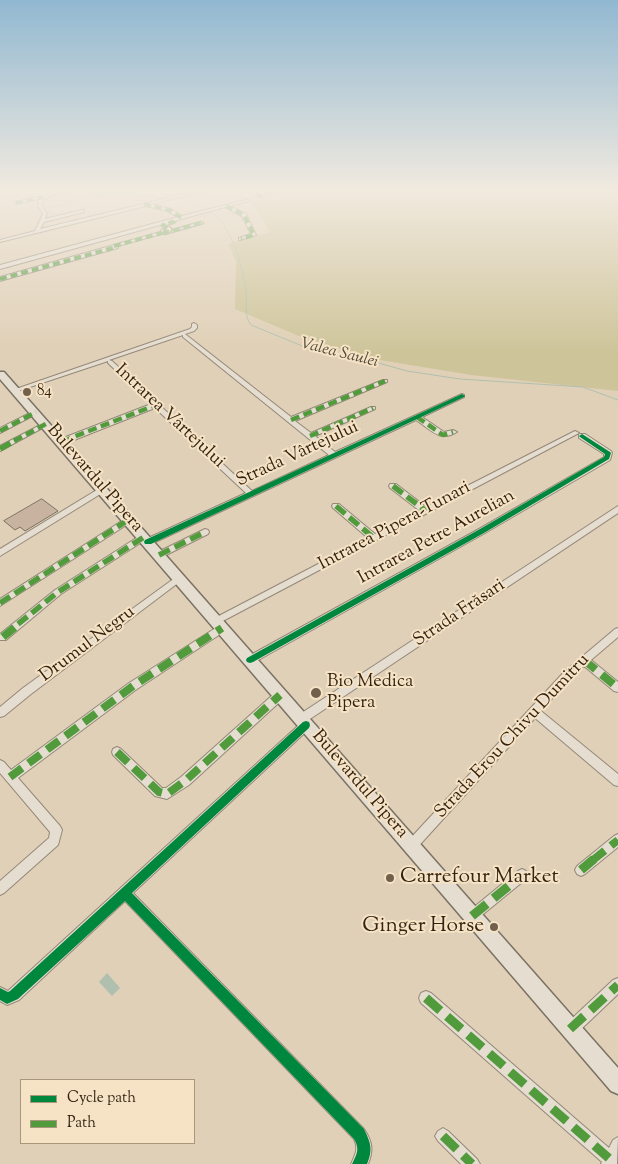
<!DOCTYPE html>
<meta charset="utf-8">
<style>
body{margin:0}
#map{position:relative;width:618px;height:1164px;overflow:hidden;background:#e0d0b7;font-family:"Sorts Mill Goudy",serif}
canvas{display:block}
.legend{position:absolute;left:20px;top:1079px;width:175px;height:65px;box-sizing:border-box;background:#f6e3c5;border:1px solid #a8967d;margin:0;padding:6px 9px;list-style:none;font-size:15px;color:#342312}
.legend li{display:flex;align-items:center;gap:10px;height:25px}
.legend b{width:25px;border:1px solid #a8967d}
</style>
<div id="map">
<canvas width="618" height="1164"></canvas>
<ul class="legend">
<li><b style="height:6px;background:#00873e"></b>Cycle path</li>
<li><b style="height:6px;background:#519b3c"></b>Path</li>
</ul>
</div>
<script>
const g = document.querySelector('canvas').getContext('2d');
g.lineJoin = 'round';
function paint(path, color) { g.fillStyle = color; g.fill(path, 'evenodd'); }
function stroke(path, color, width, dash) { g.strokeStyle = color; g.lineWidth = width; g.lineCap = dash ? 'butt' : 'round'; g.setLineDash(dash || []); g.stroke(path); }
function write(font, color, halo, rows, align = 'center') {
  g.font = font + ' "Sorts Mill Goudy",serif'; g.lineWidth = 4; g.setLineDash([]); g.textBaseline = 'middle'; g.strokeStyle = halo; g.fillStyle = color; for (const [text, x, y, turn = 0] of rows) {
    g.save(); g.translate(x, y); g.rotate((+turn || 0) * Math.PI / 180); g.textAlign = isNaN(turn) ? turn : align; if (halo) g.strokeText(text, 0, 0); g.fillText(text, 0, 0); g.restore();
  }
}
const green = new Path2D(`
 M290,189H618V391L471,375L374,359L299,336L235,309L236,261L228,244L270,232L249,200Z`);
const water = new Path2D(`
 M97,189H134L137,193L162,198L121,194L96,198L87,192Z
 M107,973L120,988L112,996L99,982Z`);
const stream = new Path2D(`
 M162,198C175,200 188,200 200,205C230,217 242,263 246,291C248,303 243,315 251,325L312,350L375,362L407,371L460,379L583,387L618,400
 M37,210L96,197`);
const building = new Path2D(`
 M42,499L58,511L25,531L20,527L15,530L4,521Z`);
const pedestrian = new Path2D(`
 M170,220H172L175,222L166,225L173,230L201,222L203,223L164,234L161,231L162,230H164L166,232L169,231L161,225L170,222Z`);
const minor = new Path2D(`
 M7,189H14L0,192V190Z
 M73,189H81L58,193L43,200L42,206L47,214L45,219L82,210H84V212L44,222L40,229L204,189H209V190L151,204L171,209L182,216L249,199V201L230,206L246,214L256,235L239,240V238L251,234L242,216L225,207L0,269V265L178,217L167,211L146,206L0,242V240L35,231L43,214L38,206L39,199L16,204L14,202L44,196L57,191Z
 M244,189H248L260,195L283,189H288L260,197Z
 M438,189H443L445,190L443,191Z
 M160,232L164,233L118,246V248L0,281V277Z
 M194,323L197,325V328L194,331L185,334L291,417L383,380H387V382L295,421L311,433L371,407H375V409L315,436L335,452L462,394L464,395V397L422,417L444,432L453,430L457,432C440,443 430,429 416,420L151,544H145V540L61,594L6,640H0V634L55,590L141,535H147L148,537L146,539L246,493L155,408L64,444H58V440L151,404L108,363V361L18,391L16,392L13,390L190,329L192,327V324ZM183,335V337L329,455L252,491L112,361L109,360Z
 M36,410L38,411V413L0,433V428Z
 M46,422L49,424L48,425L0,451V446Z
 M575,431L579,433L577,434L219,623H213L211,621L213,619L368,538L333,508L332,506L333,504H339L375,534L420,511L390,488L389,486L390,484H396L426,507Z
 M579,434H585L611,451L612,453L610,460L485,533L253,663L250,664L247,663L245,660L247,657L479,529L604,457V454L579,438Z
 M100,488H106L107,490L0,556V549Z
 M618,506V513L307,721L310,722L311,725L310,728L133,893L364,1129C372,1141 374,1150 368,1164H351C355,1155 359,1149 354,1139L125,901L19,1000L7,1005L0,1001V987L8,991L9,990L301,723L297,722L296,719L297,716Z
 M128,517L131,518L132,520L131,522L0,606V599Z
 M205,529L208,530L209,532L208,534L162,557H156L155,555L156,553Z
 M179,575L183,578L182,580L31,694L4,716L0,717V707L23,688Z
 M222,624L225,625L227,628L225,631L137,689L18,778L60,826L62,830L58,845L4,893L0,895V881L49,838L50,832L0,773V760L4,762L11,770L129,683Z
 M618,628V637L591,660L618,682V692L614,691L584,666L570,678L541,711L618,774V786L614,785L535,718L415,850L411,852L407,850L405,846L407,842L564,672L615,629Z
 M280,691L284,692L285,695L284,698L189,785L167,799L155,796L113,755L112,752L113,749L117,747L121,749L162,788H166L181,777L276,692Z
 M618,834V847L585,874L581,876L577,874L575,870L577,866L614,836Z
 M522,869L526,871L528,875L526,879L476,920L472,922L468,920L466,916L468,912L518,871Z
 M618,978V994L576,1034L571,1036L566,1034L564,1029L566,1024L613,980Z
 M426,991L431,993L609,1148L613,1140L618,1137L617,1164H601L602,1162L421,1003L419,998L421,993Z
 M443,1128L448,1131L477,1159L480,1164H461L438,1141L435,1136L438,1131Z`);
const secondary = new Path2D(`
 M0,372H4L618,1068V1094L611,1091L0,379Z`);
const quietFar4 = new Path2D(`
 M246,189L260,196L286,189
 M16,203L43,197
 M144,204L169,210L182,218
 M226,206L244,215L254,235L241,239
 M171,221L173,222L163,225L172,231
 M163,231L165,233L201,223
 M114,246L162,233
 M0,279L116,247`);
const quietFar3 = new Path2D(`
 M417,417L443,435L453,432
 M291,420L385,381
 M0,431L36,412
 M310,436L373,408
 M14,441L46,424
 M63,441L156,405`);
const quietFar2 = new Path2D(`
 M61,442L66,440
 M0,449L16,440
 M393,486L426,511
 M336,506L374,538
 M159,555L205,532
 M0,603L128,520
 M18,624L58,592L144,537`);
const quietFar1 = new Path2D(`
 M3,637L20,623
 M584,660L618,688
 M117,752L159,792L167,794L185,781L280,695
 M10,777L133,686L222,628
 M593,860L618,840`);
const quiet = new Path2D(`
 M581,870L594,859
 M472,916L522,875
 M426,998L611,1160
 M570,1029L618,985
 M443,1136L472,1164`);
const cycleway = new Path2D(`
 M462,394L465,396L464,397L151,544H145L144,542L145,540Z
 M582,434L610,452L611,453L609,459L484,533L253,662L250,663L247,662L246,660L247,658L480,529L604,457L605,454L580,437L579,436Z
 M306,721L309,722L310,725L309,728L132,893L364,1129C371,1143 373,1150 367,1164H352C357,1154 360,1149 354,1139L125,901L18,999L7,1004L0,1000V988L8,992L10,991L303,722Z`);
const markers = [
 [27,392,5,"#70604c"],
 [316,693,6,"#70604c"],
 [390,878,5,"#70604c"],
 [494,927,5,"#70604c"]
];
const farPoinames = [
 ["84",37,392]
];
const farWaternames = [
 ["Valea Saulei",339,354,14]
];
const streetNames = [
 ["Intrarea Vârtejului",169,417,43],
 ["Strada Vârtejului",298,455,-25],
 ["Bulevardul Pipera",94,479,49],
 ["Intrarea Pipera-Tunari",395,527,-28],
 ["Intrarea Petre Aurelian",437,538,-29],
 ["Strada Frăsari",460,614,-34],
 ["Drumul Negru",88,645,-37],
 ["Strada Erou Chivu Dumitru",513,737,-47],
 ["Bulevardul Pipera",359,785,49]
];
const poiNames = [
 ["Bio Medica",327,683],
 ["Pipera",327,704]
];
const nearPoinames = [
 ["Carrefour Market",400,878],
 ["Ginger Horse",484,927,"right"]
];
paint(green, '#cec49a');
paint(water, '#b0bfae');
stroke(stream, '#b0bfae', 1);
paint(building, '#c8b2a0');
stroke(building, '#7b7162', 1);
stroke(pedestrian, '#948878', 3);
stroke(minor, '#948878', 2);
stroke(secondary, '#7b7162', 3);
paint(pedestrian, '#e5ddd0');
paint(minor, '#e5ddd0');
paint(secondary, '#e5ddd0');
stroke(quietFar4, '#519b3c', 4, [7, 4]);
stroke(quietFar3, '#519b3c', 4.5, [9, 4.5]);
stroke(quietFar2, '#519b3c', 5.5, [12, 5.5]);
stroke(quietFar1, '#519b3c', 8, [15, 8]);
stroke(quiet, '#519b3c', 9, [19, 9]);
paint(cycleway, '#00873e');
const sky = g.createLinearGradient(0, 0, 0, 352);
sky.addColorStop(0, '#91b8d1');
sky.addColorStop(0.54, '#f1eadf');
sky.addColorStop(1, '#f1eadf00');
g.fillStyle = sky;
g.fillRect(0, 0, 618, 352);
for (const [x, y, r, color] of markers) { const dot = new Path2D(); dot.arc(x, y, r, 0, 2 * Math.PI); g.fillStyle = color; g.fill(dot); stroke(dot, '#f6e3c5', 2); }
write('15px', '#342312', '#f6e3c5', farPoinames, 'left');
write('italic 16px', '#4e4838', '#f6e3c5', farWaternames);
write('18px', '#342312', '#f6e3c5', streetNames);
write('18px', '#342312', '#f6e3c5', poiNames, 'left');
write('21px', '#342312', '#f6e3c5', nearPoinames, 'left');
</script>
